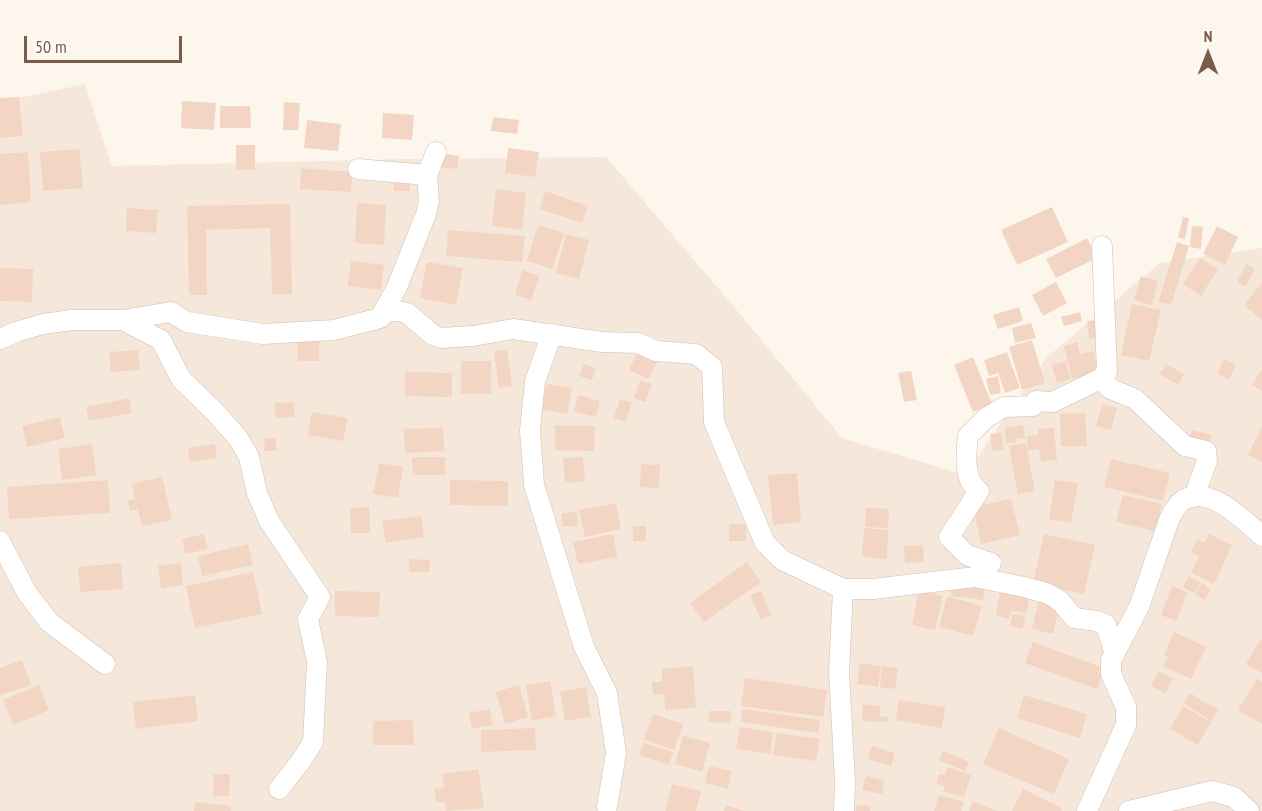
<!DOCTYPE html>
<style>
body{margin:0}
#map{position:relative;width:1262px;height:811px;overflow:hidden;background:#fdf6ec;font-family:"PT Sans Narrow",sans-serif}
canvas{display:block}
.north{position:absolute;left:1178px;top:24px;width:60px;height:60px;-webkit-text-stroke:4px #fffaf3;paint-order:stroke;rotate:0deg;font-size:16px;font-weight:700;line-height:24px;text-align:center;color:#7a5c4d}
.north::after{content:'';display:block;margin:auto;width:21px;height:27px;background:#7a5c4d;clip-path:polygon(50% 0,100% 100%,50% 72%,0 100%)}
.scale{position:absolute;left:24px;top:36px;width:158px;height:27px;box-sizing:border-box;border:3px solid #7a5c4d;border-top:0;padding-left:8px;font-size:18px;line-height:21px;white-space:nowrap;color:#7a5c4d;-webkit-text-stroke:4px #fffaf3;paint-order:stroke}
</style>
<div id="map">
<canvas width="1262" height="811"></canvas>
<div class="north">N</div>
<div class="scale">50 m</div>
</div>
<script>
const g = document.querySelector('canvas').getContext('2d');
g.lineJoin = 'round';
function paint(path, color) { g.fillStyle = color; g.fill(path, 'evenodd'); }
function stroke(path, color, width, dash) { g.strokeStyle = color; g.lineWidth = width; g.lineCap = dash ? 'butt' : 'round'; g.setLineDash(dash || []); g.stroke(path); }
const residential = new Path2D(`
 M85,84L112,166L404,159L606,157L735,308L842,438L965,475L1046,358L1160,263L1262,248V811H0V102Z`);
const building = new Path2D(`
 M19,97L23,136L0,138V98Z
 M182,101L216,103L214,130L181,128Z
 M284,102L300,103L298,130H283Z
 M220,106H250L251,128H220Z
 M383,113L414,115L412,140L382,138Z
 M493,117L519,120L517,134L491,131Z
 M307,120L341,124L338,151L304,148Z
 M236,145H255V170H236Z
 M508,148L539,152L535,177L505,173Z
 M79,149L83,188L43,191L40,152Z
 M28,152L31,202L0,205V154Z
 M440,153L459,156L457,169L439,167Z
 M301,168L352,172L351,192L300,189Z
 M394,176H410V191H394Z
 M496,189L526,193L522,230L492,226Z
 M545,191L588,206L582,223L540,209Z
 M357,203L386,205L384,245L355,243Z
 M290,204L292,294L272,295L270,228L206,230L207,295H189L187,206Z
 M1052,207L1068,242L1017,265L1001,230Z
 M127,208L158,210L156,233L126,231Z
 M1183,217L1189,218L1185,239L1178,238Z
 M538,225L564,233L552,269L527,261Z
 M1192,226L1203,227L1201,249L1190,247Z
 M1217,226L1238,237L1225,265L1203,254Z
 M448,230L525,236L522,262L446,256Z
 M566,234L589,240L579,279L556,273Z
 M1087,238L1097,258L1056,278L1046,259Z
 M1177,242L1189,246L1171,305L1158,302Z
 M1200,258L1218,269L1201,296L1183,284Z
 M351,261L384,265L381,290L348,286Z
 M427,262L463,268L456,305L420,298Z
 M1246,264L1255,269L1245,287L1237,282Z
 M0,268L33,269L32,302L0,301Z
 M522,270L539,276L531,300L515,295Z
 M1141,276L1158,281L1152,305L1134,300Z
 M1056,282L1067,303L1043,316L1032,295Z
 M1262,283V320L1244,305Z
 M1132,304L1161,310L1149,361L1121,355Z
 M1019,307L1023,321L998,329L993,315Z
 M1080,312L1082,321L1064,326L1061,317Z
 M1102,320L1104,337L1089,339L1087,321Z
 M1031,323L1036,338L1015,343L1012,328Z
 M1032,340L1045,383L1022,390L1009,347Z
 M319,341V361H298L297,342Z
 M1077,342L1080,354L1093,351L1099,372L1072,379L1064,346Z
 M640,347L660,356L648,379L629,370Z
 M507,349L512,386L499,388L494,351Z
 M138,350L140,370L111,372L109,352Z
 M1007,352L1020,388L1005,393L998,373L989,376L984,360Z
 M973,357L992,404L973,412L954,365Z
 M1224,359L1236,365L1229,380L1217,374Z
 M461,361H491V394H461Z
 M1066,361L1070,379L1057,383L1052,365Z
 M584,364L596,368L592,380L579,376Z
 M1166,364L1184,374L1178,385L1160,374Z
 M1262,369V391L1252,385Z
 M911,371L917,400L904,402L898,373Z
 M405,372L452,373V397L405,396Z
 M998,376L1001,393L990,395L986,379Z
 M640,380L652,384L645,402L634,398Z
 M547,384L572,388L567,414L542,409Z
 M578,395L600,401L596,417L574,412Z
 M129,398L132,413L89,421L86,407Z
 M620,399L632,403L625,422L614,418Z
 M294,402L295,417L275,418V403Z
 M1102,404L1117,408L1111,430L1096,426Z
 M312,412L348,418L343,441L308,435Z
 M1085,413L1087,446H1061L1060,414Z
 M60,417L65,438L27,447L22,426Z
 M555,425L595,426L594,451L555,450Z
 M1023,425L1025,438H1017V442L1006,443L1005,428Z
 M1262,426V462L1248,455Z
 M443,428L444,451L405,453L404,429Z
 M1054,428L1057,460L1041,461L1039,449L1028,450L1027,436L1038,435V429Z
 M1192,430L1212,435L1209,446L1189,441Z
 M1002,433L1003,450L992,451L990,434Z
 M265,438H276V451H264Z
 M1026,443L1035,491L1018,494L1009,446Z
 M92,444L96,475L62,480L58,449Z
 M215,444L217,458L190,462L188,448Z
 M412,457H445V475H413Z
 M583,457L585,481L565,483L563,458Z
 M1111,459L1170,473L1163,501L1104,487Z
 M379,463L403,467L398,498L373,494Z
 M641,464L660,465L659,488L640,487Z
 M797,473L801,522L773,525L768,475Z
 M162,477L172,520L142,526L138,509L130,511L128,501L135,499L132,484Z
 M108,480L110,513L9,519L7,487Z
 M450,480L508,481V506L450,505Z
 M1055,480L1078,483L1071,523L1049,519Z
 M1123,495L1162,504L1155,531L1116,522Z
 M1011,499L1020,535L981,544L973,507Z
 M616,503L621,529L585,537L579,510Z
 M369,507L370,533H351L350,508Z
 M866,508L889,509L888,528L865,527Z
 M577,512L578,526H562V513Z
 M421,516L424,537L386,543L382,521Z
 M729,524H746V541H729Z
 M633,526H646V541H633Z
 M864,528L888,530L887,559L862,557Z
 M204,534L208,549L185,554L182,539Z
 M613,534L617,557L578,564L573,542Z
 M1044,534L1095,545L1084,594L1033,584Z
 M1209,534L1232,545L1214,584L1191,573L1199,556L1191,552L1197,539L1205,543Z
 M248,544L253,565L202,576L198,556Z
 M923,545L924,562L905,563L904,546Z
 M409,559L430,560L429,572H409Z
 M747,562L761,582L704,622L690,603Z
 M121,563L123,589L80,592L78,567Z
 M181,563L183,585L161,588L158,566Z
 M253,572L262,614L195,628L186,586Z
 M1189,576L1201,583L1194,593L1183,587Z
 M952,582L985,585L983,600L951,596Z
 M1202,583L1211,589L1204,600L1195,594Z
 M1001,586L1030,592L1027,613L1011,611L1009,619L996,616Z
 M1172,586L1187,592L1177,621L1161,615Z
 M335,591L380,592L379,617L335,616Z
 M761,591L771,615L761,620L750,595Z
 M919,591L943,596L935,630L912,625Z
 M947,596L982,606L973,636L939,627Z
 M1039,598L1060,603L1053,634L1032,629Z
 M1012,614L1025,616L1023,629L1010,626Z
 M1174,632L1206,647L1191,679L1163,666L1168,657L1164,655Z
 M1260,640L1262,641V673L1246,664Z
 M1033,642L1101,667L1098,673L1102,675L1097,689L1025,663Z
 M22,660L31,685L0,695V668Z
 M860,663L881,666L878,687L857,684Z
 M693,666L696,708L665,710L664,694L653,695L652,682H662V669Z
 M882,666L898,668L895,689L880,687Z
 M1159,671L1173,679L1165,693L1151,686Z
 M745,678L827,690L823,717L741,706Z
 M1257,679L1262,682V724L1238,710Z
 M550,681L556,716L532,721L526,685Z
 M39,685L49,710L13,725L3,700Z
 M519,685L528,717L505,724L496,692Z
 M586,687L591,717L565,721L560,692Z
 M1190,693L1218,710L1211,721L1183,703Z
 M195,695L198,721L136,729L133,702Z
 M1024,695L1087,714L1080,738L1017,718Z
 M899,700L945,707L942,728L896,720Z
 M863,704L880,706V716L888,717V722L862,721Z
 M1183,706L1211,722L1198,745L1170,729Z
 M490,709L493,725L472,729L469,713Z
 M743,709L820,720L818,733L741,722Z
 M709,711H731V723L709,722Z
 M653,714L683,724L674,750L644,739Z
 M413,720L414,745H373V721Z
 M740,727L773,732L770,754L736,749Z
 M535,728L536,750L481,752V730Z
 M999,728L1069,759L1054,794L983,764Z
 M777,733L820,739L816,761L773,755Z
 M683,736L710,743L702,772L675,764Z
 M643,743L673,752L669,765L639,755Z
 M872,746L895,753L891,766L868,759Z
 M943,751L969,762L965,771L939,760Z
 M709,766L732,771L728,789L705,783Z
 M947,767L971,775L964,797L943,791L945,786L936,783L939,774L945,775Z
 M478,769L484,808L446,811L445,802L437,803L434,789L444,788L442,774Z
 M214,774H230L229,796H213Z
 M866,776L884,780L882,794L862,790Z
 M672,784L701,791L696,811H665Z
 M1023,789L1062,808L1061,811H1012Z
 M939,795L964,802L961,811H934Z
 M973,801L997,811H969Z
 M195,802L231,806V811H194Z
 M726,805L742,810V811H724Z
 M857,805L870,806V811H856Z`);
const minor = new Path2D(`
 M358,169L427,175
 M380,318L397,287L426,214L429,201L427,175L436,152
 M123,320L161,340L181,379L215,412L238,438L249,457L257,493L269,521L320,597L308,619L317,662L313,742L301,761L279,789
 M552,334L535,381L530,430L534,485L584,647L607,693L616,753L607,807
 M0,339L16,332L43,324L72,320H123L171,312L187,322L263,334L334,330L380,318L388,311H397L407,313L433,335L441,338L473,336L513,329L602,342L638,343L656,351L696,354L712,367L714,422L765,543L782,560L843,589H873L975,577L1024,587L1046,593L1054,597L1061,602L1074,618L1097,621L1106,625L1115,654
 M1100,379L1111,389L1135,399L1185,446L1206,451L1207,461L1194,497
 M0,541L27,593L49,622L105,664
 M975,577L991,563L967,555L949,537L979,491C963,480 966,453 968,436L986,418L1004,407L1033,406L1036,401L1053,402L1100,379L1107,372L1102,246
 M843,589L839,672L845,782L844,811
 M1087,811L1126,725V707L1111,674V660L1139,607L1169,520C1172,514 1176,505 1182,501C1208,483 1244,520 1262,536
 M1129,811L1212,791L1234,797L1249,811`);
paint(residential, '#f5e8da');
paint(building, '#f3d5c3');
stroke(minor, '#d1beb0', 21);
stroke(minor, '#fff', 20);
</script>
